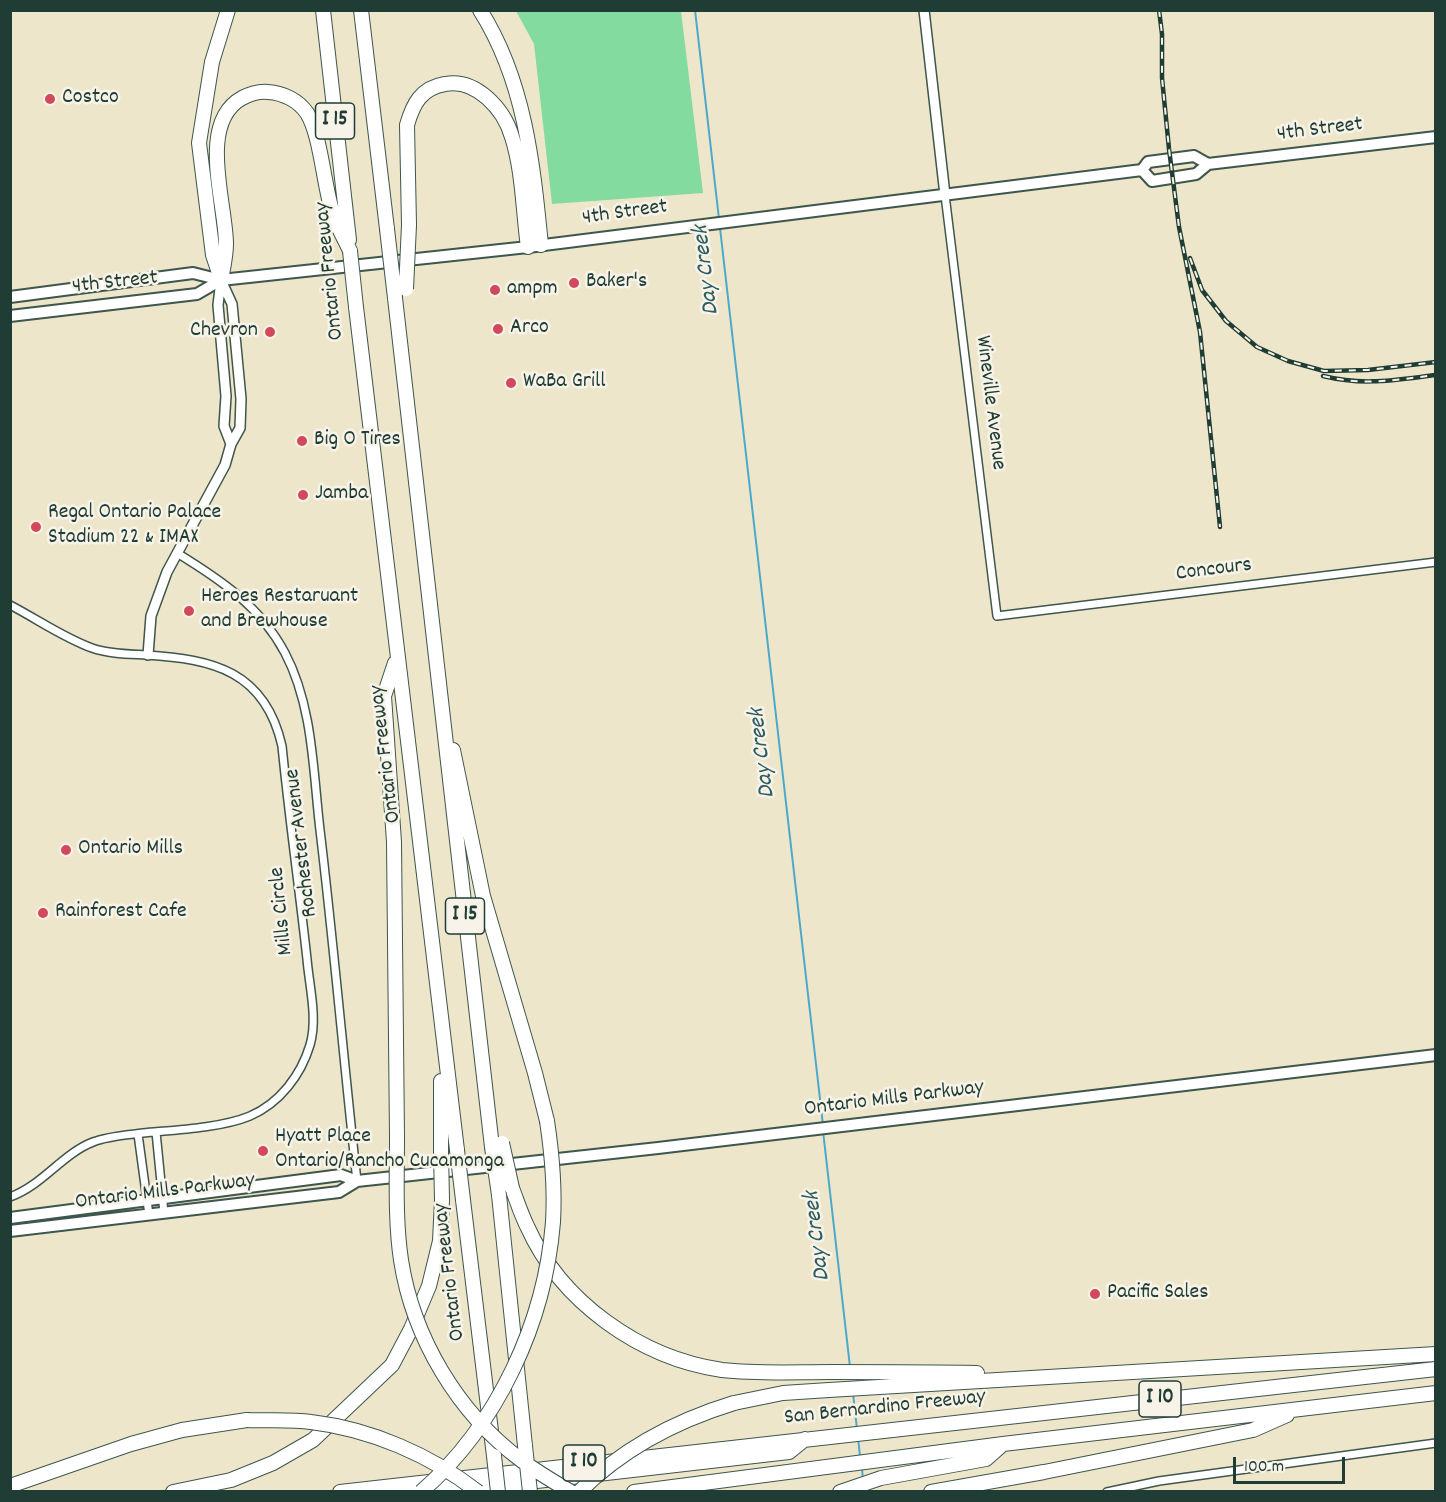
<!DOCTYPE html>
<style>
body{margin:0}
#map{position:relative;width:1446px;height:1502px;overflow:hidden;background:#eee6cb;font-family:Dekko,sans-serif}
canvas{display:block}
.frame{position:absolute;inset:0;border:12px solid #1f3d34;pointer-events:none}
.scale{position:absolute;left:1233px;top:1457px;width:112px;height:27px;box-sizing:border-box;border:3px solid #1f3d34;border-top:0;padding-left:8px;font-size:18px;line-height:21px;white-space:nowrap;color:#1f3d34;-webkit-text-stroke:4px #f7f3e8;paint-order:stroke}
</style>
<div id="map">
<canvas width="1446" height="1502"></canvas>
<div class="frame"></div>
<div class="scale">100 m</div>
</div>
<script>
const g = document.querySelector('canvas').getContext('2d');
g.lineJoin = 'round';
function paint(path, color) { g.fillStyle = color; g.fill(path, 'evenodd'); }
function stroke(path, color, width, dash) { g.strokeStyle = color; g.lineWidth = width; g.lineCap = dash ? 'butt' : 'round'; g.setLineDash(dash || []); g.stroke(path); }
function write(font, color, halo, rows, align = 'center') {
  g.font = font + ' Dekko,sans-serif'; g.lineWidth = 5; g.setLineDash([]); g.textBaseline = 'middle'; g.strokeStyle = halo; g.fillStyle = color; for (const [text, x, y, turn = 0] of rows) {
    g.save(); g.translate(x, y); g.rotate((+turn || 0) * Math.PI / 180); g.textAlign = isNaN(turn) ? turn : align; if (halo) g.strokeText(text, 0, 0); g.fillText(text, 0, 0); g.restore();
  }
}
const green = new Path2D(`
 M516,11H681L703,193L552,204L534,44Z`);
const stream = new Path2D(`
 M695,10L719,219
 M720,228L823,1125
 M823,1131L850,1367
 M853,1393L857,1429
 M858,1438L860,1456
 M862,1468L863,1480`);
const minor = new Path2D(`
 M945,195L997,616L1436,562
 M177,553C221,580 260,606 285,653C313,706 313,771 320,830C334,947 344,1064 357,1181
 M10,605C37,619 64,638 92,648C109,654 129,654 146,655C213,659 265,671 282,746C289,817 299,887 307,959C309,985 318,1018 310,1045C301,1075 280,1103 250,1116C221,1128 175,1130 143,1133C127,1135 108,1136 93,1142C62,1154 43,1185 10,1197
 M156,1132L164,1213
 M138,1134L149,1215
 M1107,1492L1159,1481L1436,1443`);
const tertiary = new Path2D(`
 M924,10L945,195
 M221,280L218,305L226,396L224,426L231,444
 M148,655L151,616L167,572L225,465L231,444L240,428L241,399L232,304L221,280`);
const secondary = new Path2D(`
 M10,1218L341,1175L357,1181
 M10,1231L339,1192L357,1181L658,1148L1436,1055`);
const primary = new Path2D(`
 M1142,170L1152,181L1196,174L1208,164L1436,137
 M10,297L193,273L221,280L528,247L1142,170L1148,162L1194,156L1208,164
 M10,316L197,294L221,280`);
const motorway = new Path2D(`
 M323,10L349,240
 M361,10L387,229
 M480,10C525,81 533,164 541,245
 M409,225L407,125C413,104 421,88 445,84C476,78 504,109 512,137C523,171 523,211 528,247
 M220,276L213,255L199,143L212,62L228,10
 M221,280C223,269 226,256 226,244C226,204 197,123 242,98C250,94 260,91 268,92C283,93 298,100 307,113C321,135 324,188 333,214C337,227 345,239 350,251
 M395,298L492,1147
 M356,307L457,1150
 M395,663L384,696L394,842L397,1137
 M453,750L483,896L535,1073L547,1121
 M441,1151V1081
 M512,1188C517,1201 521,1214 527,1226C561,1302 640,1358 722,1370C758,1374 795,1372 831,1372C880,1372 929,1372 977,1373
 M499,1195L525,1446
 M463,1200L494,1456
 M734,1403L783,1393L829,1390L1436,1354
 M10,1486L131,1444L182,1430L247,1420
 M173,1492L231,1480L273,1463L313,1440L392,1365L411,1329L429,1286L440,1241L442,1200
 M340,1492L1436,1369
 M441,1492L789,1452L805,1439
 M634,1492L1003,1444L1436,1393
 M840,1492L881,1478L986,1459L1003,1444
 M931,1492L1044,1472L1253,1430L1287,1415`);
const rail = new Path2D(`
 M1159,10L1162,34V78L1169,149L1179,227L1200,332L1220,527
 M1190,258L1202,290L1226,321L1257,347L1288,361L1324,371L1368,370L1436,362
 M1323,376C1364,386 1394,380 1436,375`);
const motorwayBridge = new Path2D(`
 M387,229L395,298
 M350,251L356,307
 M406,289L409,225
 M397,1137C397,1178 395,1220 401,1260C413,1338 458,1413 521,1460C537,1472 554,1482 571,1492
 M502,1143L512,1188
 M492,1147L499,1195
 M457,1150L463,1200
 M441,1151L442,1200
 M247,1420C268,1421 290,1419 311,1422C370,1429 431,1455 478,1492
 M525,1446L530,1492
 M494,1456L498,1492
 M421,1492C498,1425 545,1322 553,1222C555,1188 552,1154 547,1121
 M579,1492C623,1448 675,1421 734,1403`);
const markers = [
 [50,99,6,"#d1495b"],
 [574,283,6,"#d1495b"],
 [495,290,6,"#d1495b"],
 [498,329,6,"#d1495b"],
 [270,332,6,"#d1495b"],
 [511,383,6,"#d1495b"],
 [302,441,6,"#d1495b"],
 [303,495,6,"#d1495b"],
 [36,527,6,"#d1495b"],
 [189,611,6,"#d1495b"],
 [66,850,6,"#d1495b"],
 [43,913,6,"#d1495b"],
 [263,1151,6,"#d1495b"],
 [1095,1294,6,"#d1495b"]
];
const shields = [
 [335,121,39],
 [465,916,39],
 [1160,1399,42],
 [584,1463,42]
];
const shieldNames = [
 ["I 15",335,121],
 ["I 15",465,916],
 ["I 10",1160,1399],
 ["I 10",584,1463]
];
const poiNames = [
 ["Costco",62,99],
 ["Baker's",586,283],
 ["ampm",507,290],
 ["Arco",510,329],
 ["Chevron",258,332,"right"],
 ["WaBa Grill",523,383],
 ["Big O Tires",314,441],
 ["Jamba",315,495],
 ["Regal Ontario Palace",48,514],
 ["Stadium 22 & IMAX",48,539],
 ["Heroes Restaruant",201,598],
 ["and Brewhouse",201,623],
 ["Ontario Mills",78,850],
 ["Rainforest Cafe",55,913],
 ["Hyatt Place",275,1138],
 ["Ontario/Rancho Cucamonga",275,1163],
 ["Pacific Sales",1107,1294]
];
const streetNames = [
 ["4th Street",1320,131,-7],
 ["4th Street",625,214,-8],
 ["Ontario Freeway",331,271,-96],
 ["4th Street",115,284,-6],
 ["Wineville Avenue",989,403,83],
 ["Concours",1214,571,-7],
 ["Ontario Freeway",387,754,-97],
 ["Rochester Avenue",303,843,-97],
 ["Mills Circle",283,911,-96],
 ["Ontario Mills Parkway",894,1100,-7],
 ["Ontario Mills Parkway",165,1193,-7],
 ["Ontario Freeway",451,1272,-97],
 ["San Bernardino Freeway",885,1409,-6]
];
const waterNames = [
 ["Day Creek",708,270,-97],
 ["Day Creek",764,753,-97],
 ["Day Creek",819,1236,-97]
];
paint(green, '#84db9f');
stroke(stream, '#4ca8ca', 2);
stroke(minor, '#3e564b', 10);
stroke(tertiary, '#3e564b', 12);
stroke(secondary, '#3e564b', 14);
stroke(primary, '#3e564b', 14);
stroke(motorway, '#3e564b', 16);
stroke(minor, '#fff', 7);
stroke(tertiary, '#fff', 9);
stroke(secondary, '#fff', 10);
stroke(primary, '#fff', 10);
stroke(motorway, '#fff', 14);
stroke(rail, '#1f3d34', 4.5);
stroke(rail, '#f7f3e8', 2, [7]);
stroke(motorwayBridge, '#3e564b', 16, []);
stroke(motorwayBridge, '#fff', 14);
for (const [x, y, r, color] of markers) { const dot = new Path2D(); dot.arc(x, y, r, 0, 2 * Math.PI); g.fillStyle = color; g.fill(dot); stroke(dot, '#f7f3e8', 2); }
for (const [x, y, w] of shields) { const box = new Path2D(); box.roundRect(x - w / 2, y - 18, w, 36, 4.5); g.fillStyle = '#f7f3e8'; g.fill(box); stroke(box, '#1f3d34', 1.5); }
write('bold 21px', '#1f3d34', null, shieldNames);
write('22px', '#1f3d34', '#f7f3e8', poiNames, 'left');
write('22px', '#1f3d34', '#f7f3e8', streetNames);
write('italic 24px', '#2c5d61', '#f7f3e8', waterNames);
</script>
